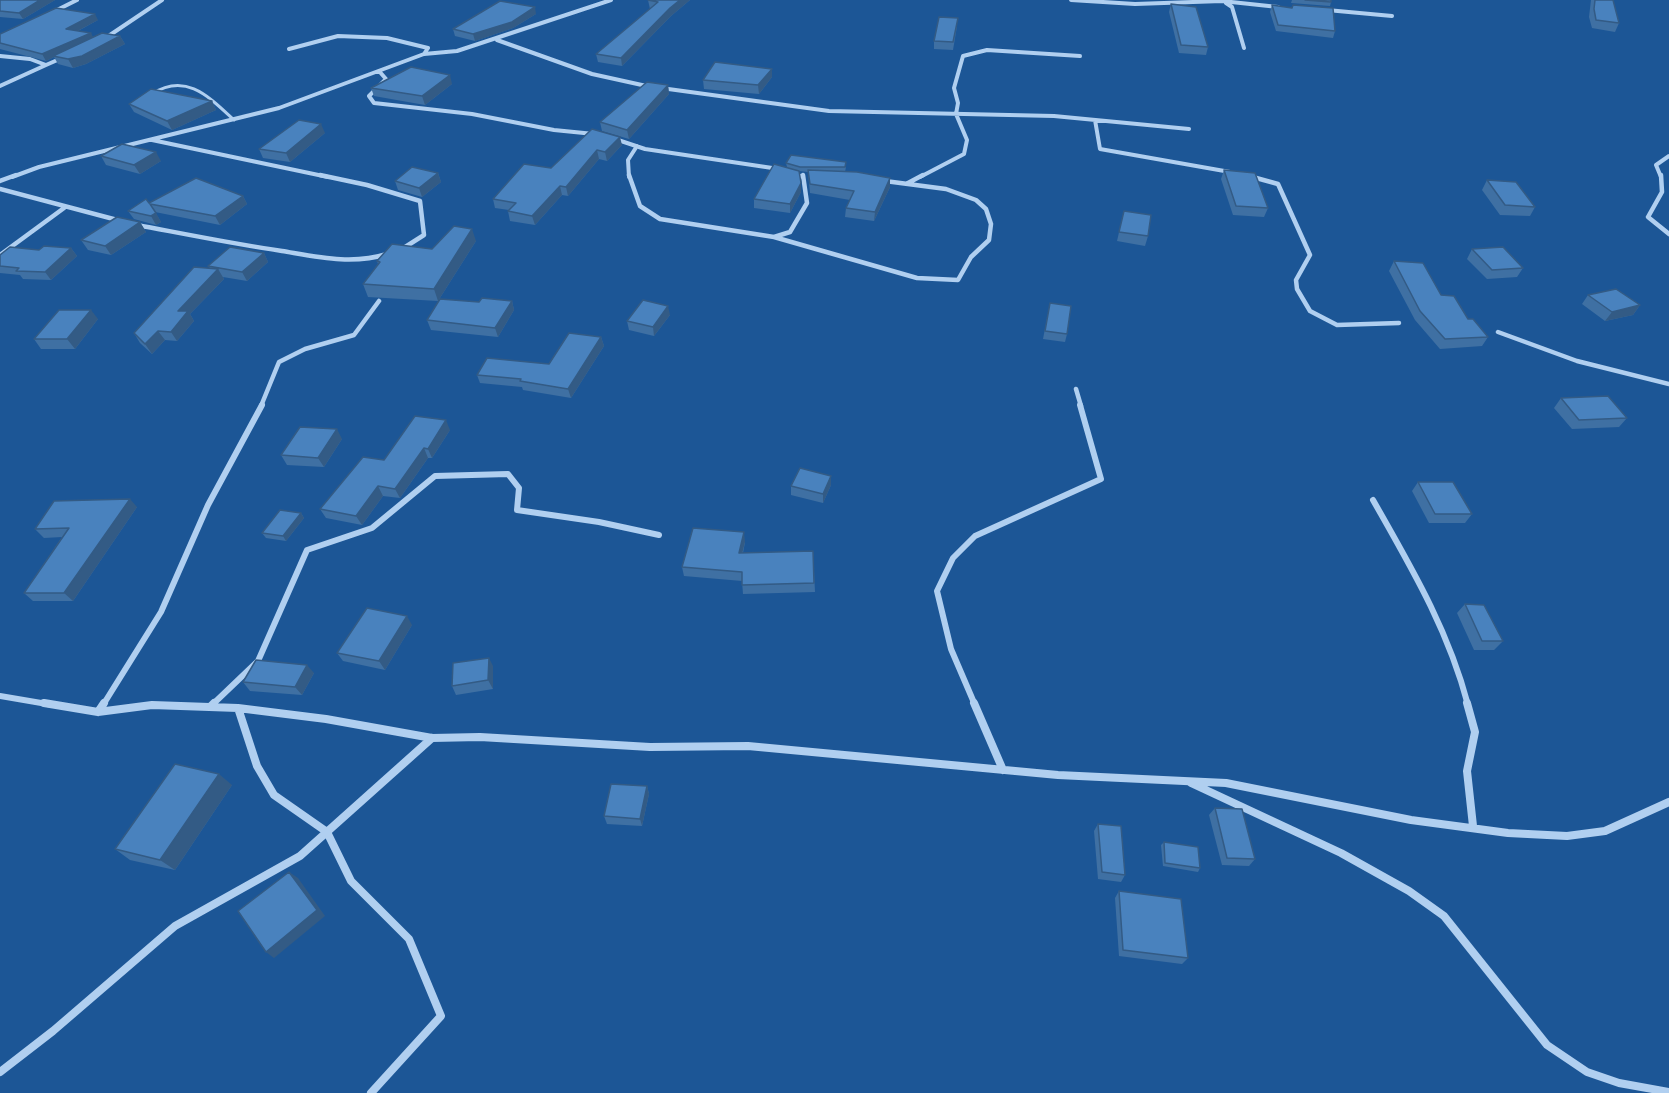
<!DOCTYPE html>
<style>
body{margin:0}
canvas{display:block;background:#1c5696}
</style>
<canvas width="1669" height="1093"></canvas>
<script>
const g = document.querySelector('canvas').getContext('2d');
g.lineJoin = 'round';
function stroke(path, color, width, dash) { g.strokeStyle = color; g.lineWidth = width; g.lineCap = dash ? 'butt' : 'round'; g.setLineDash(dash || []); g.stroke(path); }
function paint(path, color) { g.fillStyle = color; g.fill(path, 'evenodd'); }
const lane = new Path2D(`
 M152,94C186,72 209,97 234,120`);
const streetFar3 = new Path2D(`
 M1071,0L1135,4L1222,1L1278,7
 M1226,3L1232,7L1244,48
 M1327,10L1392,16
 M53,12L77,0
 M104,39L162,0
 M497,40L592,74L651,87
 M289,49L338,36L387,38L428,48L424,54
 M0,56L30,59L46,65L0,86
 M46,65L62,58
 M379,71L386,79L369,96L374,103L472,114L554,130L594,134
 M661,88L829,111L1054,116L1189,129
 M1095,120L1100,149L1230,172
 M615,139L645,149L779,169
 M152,140L328,177
 M791,172L803,177
 M1249,176L1252,177
 M12,177L39,167L279,108L424,54L457,51L611,0
 M629,177L628,160L637,146
 M920,177L964,154L967,140L956,114L958,103L954,88L963,56L987,50L1080,56
 M1661,177L1656,165L1669,156`);
const streetFar2 = new Path2D(`
 M320,175L367,185L420,201L424,235L402,249
 M629,175L640,206L660,219L774,237L790,232L807,203L803,175
 M1661,175L1662,192L1648,217L1669,234
 M1249,176L1278,184L1310,255L1296,280L1297,289L1310,311L1337,325L1399,323
 M0,181L16,175
 M908,183L923,175
 M0,189L121,221
 M137,225C185,234 234,244 282,251C318,257 352,265 387,254
 M774,237L917,278L958,280L971,257L989,240L991,224L986,209L976,200L946,189L885,181
 M0,255L64,208
 M1498,332L1577,361L1669,384
 M1076,389L1081,406
 M261,406L279,362L305,349L354,335L379,301`);
const streetFar1 = new Path2D(`
 M1373,500C1411,567 1448,629 1468,705
 M0,696L53,705
 M103,705L161,612L208,505L262,405
 M212,705L258,661L307,550L372,528L435,476L508,474L519,488L517,510L599,522L659,535
 M975,705L951,649L937,591L953,558L975,536L1101,479L1080,405`);
const street = new Path2D(`
 M44,703L98,712L152,705L238,708L326,719L432,738L480,737L650,747L748,746L1058,775L1226,783L1411,820L1508,833L1567,836L1605,831L1669,802
 M974,703L1003,770
 M1467,703L1475,732L1467,771L1473,826
 M210,707L214,703
 M238,708L257,766L274,795L327,832L351,881L409,939L441,1016L371,1093
 M98,712L104,703
 M1191,783L1341,853L1409,891L1444,916L1547,1045L1587,1072L1619,1083L1669,1092
 M0,1072L53,1031L175,926L300,856L432,738`);
const wall = new Path2D(`
 M0,0H55L23,19L0,17Z
 M648,0H690L671,16L622,66L598,62L596,54L650,9Z
 M1292,0H1331V2L1330,6L1291,3Z
 M1591,0H1613L1619,23L1615,32L1592,28L1589,17Z
 M1171,4L1208,47L1206,55L1179,53L1169,12Z
 M1272,5L1292,8L1293,5L1335,31L1333,38L1276,31L1270,12Z
 M536,14L513,28L475,41L455,36L453,29Z
 M98,20L78,31L93,37L120,36L125,44L86,64L73,68L58,64L54,57L46,61L0,49V34Z
 M957,26L953,50L934,49V41Z
 M772,77L759,94L704,89L703,80Z
 M452,84L425,105L374,96L371,88Z
 M668,85L669,94L629,139L602,131L600,122Z
 M212,101L216,110L172,130L134,112L129,104Z
 M592,129L622,145L607,161L599,159L568,196L562,195L535,225L510,221L508,211L509,210L495,208L493,199L551,168Z
 M325,133L290,162L263,158L259,149Z
 M101,156L161,161L140,174L106,165Z
 M786,163L846,167L845,172L890,178V187L874,221L845,217L846,208L850,200L810,193L808,172L799,171L801,192L790,213L754,208V199L787,167Z
 M1224,170L1268,208L1264,217L1233,215L1221,179Z
 M438,173L441,182L422,197L398,190L395,181Z
 M1487,180L1535,207L1530,216L1500,215L1482,190Z
 M243,196L247,204L220,225L155,212L161,222L156,225L134,219L128,211L149,203Z
 M1124,211L1148,236L1145,246L1117,241Z
 M140,222L146,232L111,255L88,250L81,240Z
 M476,241L438,301L368,297L363,284L378,264L377,261Z
 M71,248L77,256L51,280L23,279L20,275L0,273V255L39,250Z
 M1472,249L1523,268L1517,277L1487,279L1467,259Z
 M264,253L268,262L247,281L223,277L224,279L190,314L194,321L177,341L165,340L152,354L140,343L134,333L210,268L208,266Z
 M1394,261L1441,295L1488,337L1482,346L1440,349L1415,320L1389,271Z
 M1588,295L1640,305L1633,315L1605,321L1582,304Z
 M512,301L514,310L498,337L431,330L427,320L479,302Z
 M1050,303L1067,334L1065,342L1043,339Z
 M670,315L654,336L629,330L627,321Z
 M98,319L75,349H41L34,339Z
 M601,337L604,346L571,398L523,390L522,387L480,383L477,375L549,364Z
 M1561,398L1627,418L1619,427L1572,429L1554,408Z
 M450,430L432,458H428L400,498L383,496L362,525L326,518L320,509L384,460Z
 M342,439L324,467L287,465L281,455Z
 M1418,482L1472,514L1465,523H1429L1412,491Z
 M831,485L823,503L791,495V486Z
 M137,507L73,601H33L24,593L62,537L44,538L35,529Z
 M301,513L304,518L286,541L266,538L262,533Z
 M745,542L743,553L813,551L815,592L743,594L742,581L684,576L682,567Z
 M1465,604L1503,641L1494,650H1474L1457,613Z
 M412,625L385,670L343,661L337,653Z
 M493,666V689L456,695L452,686Z
 M314,673L302,695L250,691L243,682Z
 M232,785L175,870L130,860L115,849Z
 M647,786L649,794L642,826L607,824L604,816Z
 M1215,808L1255,859L1249,866L1222,865L1209,815Z
 M1098,824L1125,875L1121,882L1098,879L1094,831Z
 M1164,842L1200,868L1198,872L1163,866L1161,845Z
 M1119,891L1188,958L1182,964L1119,956L1115,898Z`);
const shadedWall = new Path2D(`
 M40,0H55L23,19L19,13Z
 M680,0H690L671,16L622,66L621,58L670,8Z
 M535,7L536,14L513,28L475,41L473,34Z
 M95,14L98,20L70,35L66,29Z
 M91,33L94,39L53,56L54,57L46,61L42,54Z
 M120,36L125,44L86,64L73,68L68,59Z
 M772,69V77L759,94L758,85Z
 M450,75L452,84L425,105L422,96Z
 M668,85L669,94L629,139L627,130Z
 M212,101L216,110L172,130L167,121Z
 M321,124L325,133L290,162L286,153Z
 M620,137L622,145L607,161L605,152Z
 M597,150L599,159L568,196L566,187Z
 M156,152L161,161L140,174L134,165Z
 M438,173L441,182L422,197L419,188Z
 M890,178V187L874,221L875,212Z
 M801,183V192L790,213V204Z
 M560,186L562,195L535,225L532,216Z
 M243,196L247,204L220,225L215,216Z
 M156,213L161,222L156,225L151,216Z
 M140,222L146,232L111,255L105,246Z
 M472,229L476,241L438,301L434,289Z
 M71,248L77,256L51,280L45,272Z
 M264,253L268,262L247,281L242,272Z
 M218,269L224,279L190,314L194,321L177,341L171,332L178,311Z
 M512,301L514,310L498,337L495,328Z
 M1640,305L1633,315L1605,321L1612,312Z
 M668,306L670,315L654,336L653,327Z
 M91,310L98,319L75,349L67,339Z
 M158,331L165,340L152,354L145,344Z
 M601,337L604,346L571,398L568,389Z
 M446,420L450,430L432,458L428,449Z
 M337,429L342,439L324,467L318,458Z
 M424,448L428,458L400,498L395,489Z
 M831,476V485L823,503V494Z
 M378,486L383,496L362,525L356,516Z
 M130,499L137,507L73,601L64,593Z
 M301,513L304,518L286,541L283,536Z
 M744,532L745,542L740,562L739,553Z
 M407,616L412,625L385,670L379,661Z
 M489,658L493,666V689L488,680Z
 M307,665L314,673L302,695L295,687Z
 M219,774L232,785L175,870L160,860Z
 M647,786L649,794L642,826L640,819Z
 M289,872L298,878L325,916L274,958L266,952Z`);
const building = new Path2D(`
 M0,0H40L19,13L0,11Z
 M648,0H680L670,8L621,58L596,54L658,2Z
 M1305,0H1331V2Z
 M1595,0H1613L1619,23L1596,20L1594,9Z
 M500,1L535,7L512,22L473,34L453,29Z
 M1171,4L1196,7L1208,47L1181,45Z
 M1272,5L1292,8L1293,5L1333,8L1335,31L1278,25Z
 M56,8L95,14L66,29L91,33L42,54L0,43V34Z
 M939,17L958,18L953,42L934,41Z
 M102,33L120,36L82,56L68,59L53,56Z
 M715,62L772,69L758,85L703,80Z
 M411,67L450,75L422,96L371,88Z
 M647,82L668,85L627,130L600,122Z
 M151,89L212,101L167,121L129,104Z
 M299,120L321,124L286,153L259,149Z
 M592,129L620,137L605,152L597,150L566,187L560,186L532,216L508,211L516,203L493,199L524,164L551,168Z
 M122,144L156,152L134,165L101,156Z
 M791,155L846,162L845,167H800L786,163Z
 M774,164L799,171L801,183L790,204L754,199Z
 M412,167L438,173L419,188L395,181Z
 M808,170L857,172L890,178L875,212L846,208L854,191L810,184Z
 M1224,170L1255,173L1268,208L1236,206Z
 M196,178L243,196L215,216L150,204L156,213L151,216L128,211L146,199L149,203Z
 M1487,180L1516,182L1535,207L1505,205Z
 M1124,211L1151,215L1148,236L1119,232Z
 M117,217L140,222L105,246L81,240Z
 M454,226L472,229L434,289L363,284L380,262L377,261L392,244L432,249Z
 M44,246L71,248L45,272L16,271L19,268L0,266V255L10,247L39,250Z
 M230,247L264,253L242,272L208,266Z
 M1503,247L1523,268L1492,270L1472,249Z
 M1394,261L1423,263L1441,295L1454,296L1468,319H1473L1488,337L1445,339L1420,311Z
 M194,267L218,269L178,311H188L171,332L158,331L145,344L134,333Z
 M1616,289L1640,305L1612,312L1588,295Z
 M482,298L512,301L495,328L427,320L440,299L479,302Z
 M643,300L668,306L653,327L627,321Z
 M1050,303L1071,306L1067,334L1045,331Z
 M59,310H91L67,339H34Z
 M569,333L601,337L568,389L520,381L521,379L477,375L487,358L549,364Z
 M1608,396L1627,418L1579,420L1561,398Z
 M415,416L446,420L428,449L424,448L395,489L378,486L356,516L320,509L363,457L384,460Z
 M300,427L337,429L318,458L281,455Z
 M800,468L831,476L823,494L791,486Z
 M1418,482H1453L1472,514H1435Z
 M130,499L64,593H24L69,528L35,529L54,501Z
 M280,510L301,513L283,536L262,533Z
 M693,528L744,532L739,553L813,551L814,583L742,585V572L682,567Z
 M1465,604L1484,605L1503,641H1482Z
 M367,608L407,616L379,661L337,653Z
 M489,658L488,680L452,686L453,663Z
 M256,660L307,665L295,687L243,682Z
 M175,764L219,774L160,860L115,849Z
 M611,784L647,786L640,819L604,816Z
 M1215,808L1242,809L1255,859L1227,858Z
 M1098,824L1121,826L1125,875L1102,872Z
 M1164,842L1198,847L1200,868L1165,863Z
 M289,872L317,910L266,952L238,911Z
 M1119,891L1181,899L1188,958L1123,950Z`);
stroke(lane, '#b0cff0', 3);
stroke(streetFar3, '#b0cff0', 4);
stroke(streetFar2, '#b0cff0', 4.5);
stroke(streetFar1, '#b0cff0', 6);
stroke(street, '#b0cff0', 8);
paint(wall, '#3f70a3');
paint(shadedWall, '#335b85');
paint(building, '#4982be');
stroke(building, '#335b85', 1.5);
</script>
